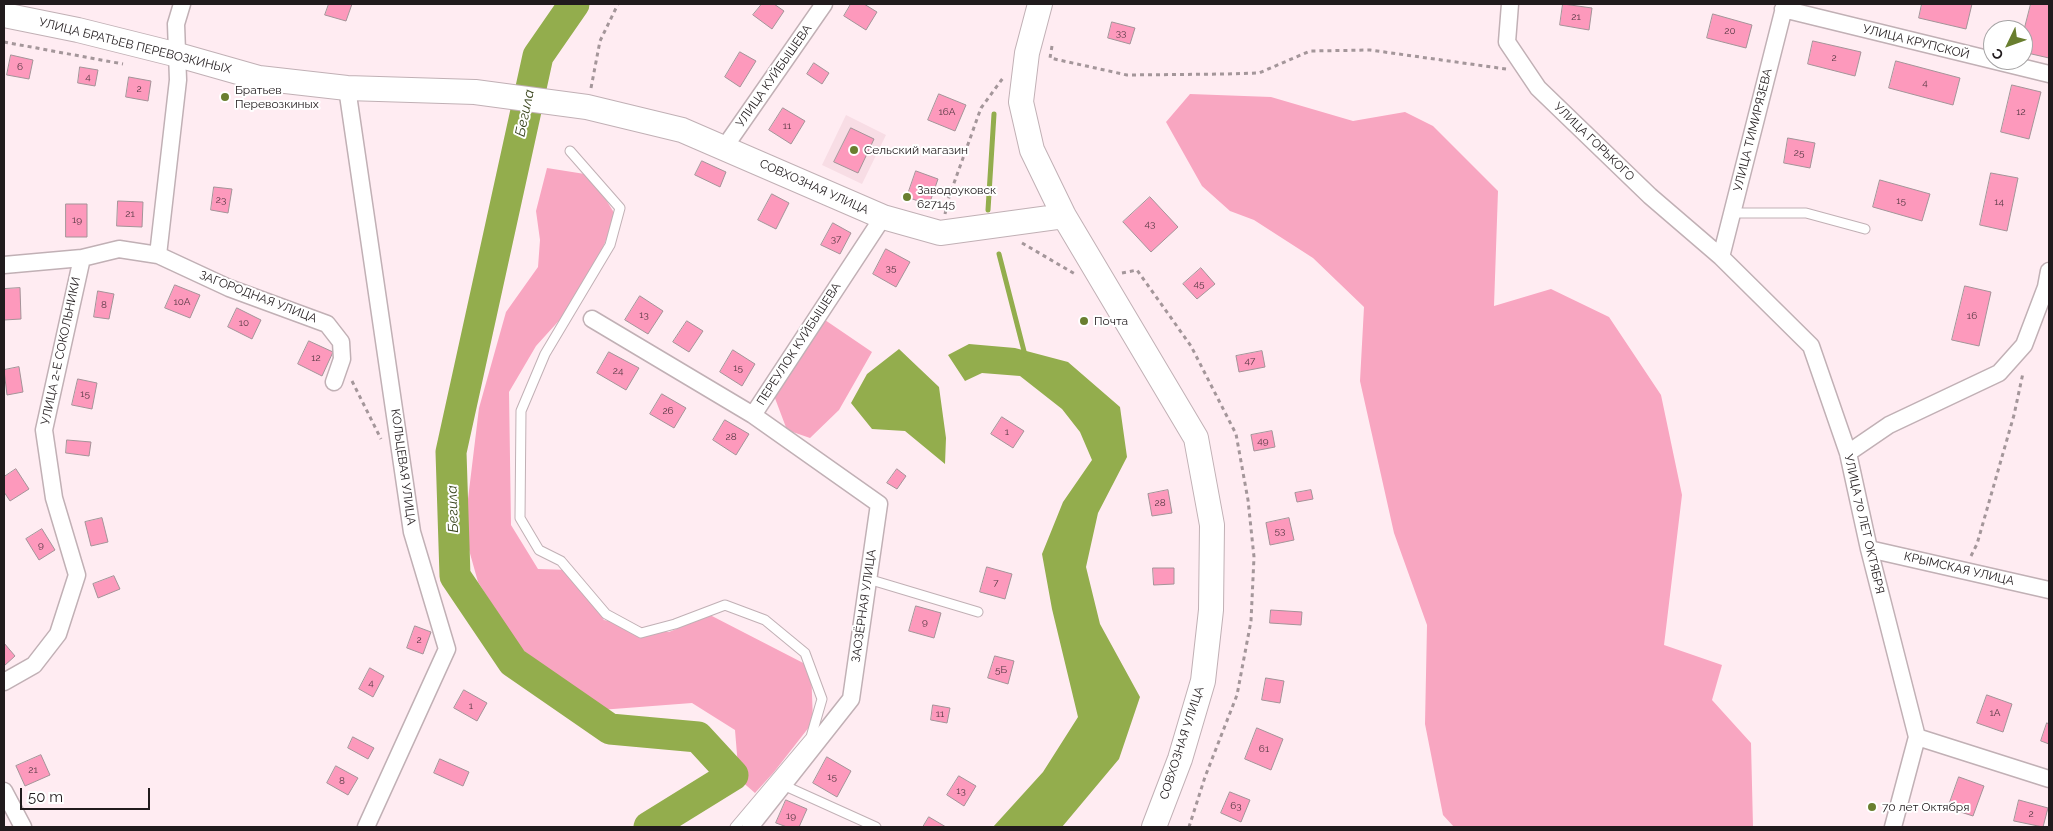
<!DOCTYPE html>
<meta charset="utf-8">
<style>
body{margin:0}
#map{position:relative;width:2053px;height:831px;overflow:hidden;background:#ffecf2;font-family:Raleway,sans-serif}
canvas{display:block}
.frame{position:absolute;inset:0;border:5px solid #211b1d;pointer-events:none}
.north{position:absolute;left:1983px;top:20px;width:50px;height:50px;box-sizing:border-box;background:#fff;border:1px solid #a6a4a5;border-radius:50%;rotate:228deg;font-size:14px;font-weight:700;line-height:20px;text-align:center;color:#211b1d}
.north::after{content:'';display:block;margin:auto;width:18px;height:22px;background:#697e2f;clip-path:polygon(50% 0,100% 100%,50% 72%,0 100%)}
.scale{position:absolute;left:20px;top:788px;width:130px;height:22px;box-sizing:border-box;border:2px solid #211b1d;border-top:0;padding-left:6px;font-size:15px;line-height:18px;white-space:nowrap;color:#211b1d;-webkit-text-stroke:4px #fff;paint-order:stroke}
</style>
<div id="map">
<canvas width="2053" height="831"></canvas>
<div class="frame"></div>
<div class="north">С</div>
<div class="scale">50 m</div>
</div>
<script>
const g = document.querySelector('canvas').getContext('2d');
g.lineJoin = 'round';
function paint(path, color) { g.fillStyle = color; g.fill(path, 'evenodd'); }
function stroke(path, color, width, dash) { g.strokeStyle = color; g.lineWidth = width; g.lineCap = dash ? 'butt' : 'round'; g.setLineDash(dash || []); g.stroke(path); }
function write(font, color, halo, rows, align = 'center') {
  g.font = font + ' Raleway,sans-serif'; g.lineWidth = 4; g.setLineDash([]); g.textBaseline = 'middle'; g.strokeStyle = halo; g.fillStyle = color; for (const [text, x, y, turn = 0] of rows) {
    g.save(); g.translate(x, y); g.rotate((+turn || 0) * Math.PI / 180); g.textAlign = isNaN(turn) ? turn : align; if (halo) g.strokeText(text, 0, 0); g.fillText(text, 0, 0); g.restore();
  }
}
const built = new Path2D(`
 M846,115L886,135L862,184L822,165Z`);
const forest = new Path2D(`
 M1190,94L1271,97L1353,121L1405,112L1433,126L1498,191L1494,306L1551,289L1609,317L1661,395L1682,495L1664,645L1722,665L1712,700L1751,743L1753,827H1454L1443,815L1425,724L1427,625L1394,533L1360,381L1364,307L1313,258L1254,220L1230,211L1202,186L1166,122Z
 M547,168L591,175L616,216L584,293L536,346L509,392L511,525L538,569L570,570L604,620L669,632L710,615L811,667L813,722L774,772L755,793L739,779L735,730L692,703L600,710L519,647L478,582L464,532L479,408L506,312L538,267L540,240L536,211Z
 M825,320L872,352L839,410L810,438L787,430L773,393Z`);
const water = new Path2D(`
 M969,344L1015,348L1068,362L1120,407L1127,457L1098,513L1086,567L1100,624L1140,697L1119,759L1062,827H993L1043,772L1078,717L1052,609L1042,554L1063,502L1092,460L1080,432L1062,409L1020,376L982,373L965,381L948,355Z
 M899,349L939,387L946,438L945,464L905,431L872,429L851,403L867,374Z`);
const stream = new Path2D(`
 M988,210L994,114
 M999,254L1025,355`);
const river = new Path2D(`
 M574,4L538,56L451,452L455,576L513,662L610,729L698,737L733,775L649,827`);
const building = new Path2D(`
 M329,4H352L346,21L325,15Z
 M762,4H774L784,11L772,29L753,15Z
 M851,4H864L877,12L866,30L844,16Z
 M1563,4L1592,8L1589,30L1560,25Z
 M1922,4H1972L1966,29L1919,18Z
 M2031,4H2049V58L2023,52V34Z
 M1713,14L1752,25L1746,48L1707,38Z
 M1112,22L1135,28L1130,44L1108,38Z
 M1813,41L1861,52L1855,76L1808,64Z
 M740,52L756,61L740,87L725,77Z
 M11,55L33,60L29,79L7,75Z
 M1896,61L1960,78L1953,105L1889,88Z
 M814,63L829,73L822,84L807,74Z
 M80,67L98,70L95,86L78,83Z
 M129,77L151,81L148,101L126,97Z
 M2012,85L2041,92L2029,139L2001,132Z
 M939,94L966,105L955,131L928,120Z
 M783,108L805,121L791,144L769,130Z
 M851,128L874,139L858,173L834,162Z
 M1788,138L1815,143L1810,168L1784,163Z
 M702,161L726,172L720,187L695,175Z
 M916,171L938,179L929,205L907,197Z
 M1991,173L2018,178L2007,231L1980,225Z
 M1880,180L1930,194L1922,221L1873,207Z
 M214,187L232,189L228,213L211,210Z
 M772,194L789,203L776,229L758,220Z
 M1150,197L1178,227L1151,252L1123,222Z
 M118,201L143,202L142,227L117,226Z
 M66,204H87V237H66Z
 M833,223L851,233L840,254L821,245Z
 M886,249L910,262L896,287L873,274Z
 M1201,268L1215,284L1197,299L1183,284Z
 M175,285L200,295L190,318L165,308Z
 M1965,286L1991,292L1979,346L1952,340Z
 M20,288L21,319L4,320V289Z
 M98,291L114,294L109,319L94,317Z
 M640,296L663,311L648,334L625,320Z
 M237,308L261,320L252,339L228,327Z
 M687,321L703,331L689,352L673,342Z
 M309,341L333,352L322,376L298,364Z
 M733,350L755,364L742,386L720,372Z
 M1262,351L1265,367L1239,372L1236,356Z
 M609,352L639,368L626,390L597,373Z
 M19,367L23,392L7,395L4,370Z
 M78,379L97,383L92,409L72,405Z
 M662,394L686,408L674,428L650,414Z
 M1002,417L1024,431L1013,448L991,434Z
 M725,420L749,434L736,455L713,440Z
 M1272,431L1275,447L1254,451L1251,435Z
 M67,440L91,442L89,456L66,453Z
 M16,469L29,489L10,501L4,492V477Z
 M897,469L906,476L897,489L887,483Z
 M1168,490L1172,513L1152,516L1148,494Z
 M1311,490L1313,499L1297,502L1295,493Z
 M102,518L108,542L91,546L85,522Z
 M1289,518L1294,540L1270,545L1266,523Z
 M42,529L55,550L39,560L26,539Z
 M987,567L1012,574L1005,599L980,592Z
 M1153,568H1174V584L1154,585Z
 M114,576L120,589L98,598L93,584Z
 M916,606L941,613L934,638L909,631Z
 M1271,610L1302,612L1301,625L1270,623Z
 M415,626L431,632L423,654L407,648Z
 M4,643L15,656L4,666Z
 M995,656L1014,661L1008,684L988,678Z
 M370,668L384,676L373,697L359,689Z
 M1266,678L1284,681L1280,703L1262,700Z
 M464,690L487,703L477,721L454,708Z
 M1987,695L2012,704L2003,732L1977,723Z
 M933,705L950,708L947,723L931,720Z
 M2047,723L2049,724V744L2041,741Z
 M1257,728L1283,739L1271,770L1245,759Z
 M353,737L374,748L368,759L348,748Z
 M41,755L50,775L25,786L16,766Z
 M827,757L851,771L837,797L813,783Z
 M440,759L469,772L463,786L434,773Z
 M336,766L358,778L348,795L327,783Z
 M959,776L976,786L964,806L947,795Z
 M1959,777L1984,786L1973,816L1948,808Z
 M1230,792L1250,800L1241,822L1221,813Z
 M786,800L807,809L799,827H787L776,823Z
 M2019,800L2048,808L2043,827L2014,821Z
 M929,817L946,827H923Z`);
const path = new Path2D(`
 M4,42L123,64
 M1052,46L1050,58L1127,75L1226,74L1259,73L1310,51L1370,50L1506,69
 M591,88L600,41L618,4
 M945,214L949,197L981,108L1003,78
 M1022,243L1075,274
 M1122,273L1137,270L1191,346L1236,434L1248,500L1254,557L1251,621L1237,695L1205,777L1189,827
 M352,381L381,439
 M1971,556L1977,544L2014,415L2023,373`);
const lane = new Path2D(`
 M570,151L620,208L610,245L545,354L521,411L520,518L539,550L561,561L606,614L641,633L675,624L725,605L765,620L805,653L822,699L811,737L735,827
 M1732,213H1806L1865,229
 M868,579L978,612
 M783,785L876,827`);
const street = new Path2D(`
 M1510,4L1507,42L1538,88L1650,196L1721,257L1811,346L1848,453L1869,549L1917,737L1893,827
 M1783,9L2049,74
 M347,88L412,532L447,649L366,827
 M724,148L824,4
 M158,255L178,80L176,24L182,4
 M1721,257L1785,4
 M4,265L82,258L119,249L158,255L229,288L327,324L341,342L342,359L334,382
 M592,319L753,415L883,217
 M1848,453L1889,425L1999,373L2024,345L2046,287L2049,271
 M1869,549L2049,590
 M4,682L34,665L58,634L77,575L54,498L44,430L82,258
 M1917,737L2049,779
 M4,791L23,827
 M750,827L851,699L879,504L753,415`);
const secondary = new Path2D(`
 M1040,4L1027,53L1021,102L1032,150L1064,216L1196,438L1212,525L1211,610L1203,681L1180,759L1154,827
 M4,15L78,30L178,55L259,78L347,88L475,92L587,107L682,130L883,217L940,233L1064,216`);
const markers = [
 [225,97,5,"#697e2f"],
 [854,150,5,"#697e2f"],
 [907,197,5,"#697e2f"],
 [1084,321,5,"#697e2f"],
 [1872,807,5,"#697e2f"]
];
const numberNames = [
 ["21",1576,17],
 ["20",1730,31],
 ["33",1121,33],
 ["2",1834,58],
 ["6",20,67],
 ["4",88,77],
 ["4",1925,83],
 ["2",139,89],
 ["16А",947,112],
 ["12",2021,112],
 ["11",787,126],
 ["25",1799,153],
 ["23",221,200],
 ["15",1901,201],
 ["14",1999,202],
 ["21",130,214],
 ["19",77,220],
 ["43",1150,224],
 ["37",836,239],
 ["35",891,268],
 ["45",1199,284],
 ["10А",182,302],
 ["8",104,305],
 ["13",644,315],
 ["16",1972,316],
 ["10",244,323],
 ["12",316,358],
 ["47",1250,361],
 ["15",738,368],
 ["24",618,371],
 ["15",85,394],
 ["26",668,411],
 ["1",1007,432],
 ["28",731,437],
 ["49",1263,441],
 ["28",1160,503],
 ["53",1280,531],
 ["9",41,545],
 ["7",996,583],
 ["9",925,622],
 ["2",419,640],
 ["5Б",1001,670],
 ["4",371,683],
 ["1",471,706],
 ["1А",1995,713],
 ["11",940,714],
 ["61",1264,749],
 ["21",33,770],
 ["15",832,777],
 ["8",342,781],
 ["13",961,791],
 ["63",1236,806],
 ["2",2031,814],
 ["19",791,816]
];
const streetNames = [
 ["УЛИЦА КРУПСКОЙ",1916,42,14],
 ["УЛИЦА БРАТЬЕВ ПЕРЕВОЗКИНЫХ",135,46,14],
 ["УЛИЦА КУЙБЫШЕВА",774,76,-55],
 ["УЛИЦА ТИМИРЯЗЕВА",1753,130,-76],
 ["УЛИЦА ГОРЬКОГО",1594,142,44],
 ["СОВХОЗНАЯ УЛИЦА",814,187,24],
 ["ЗАГОРОДНАЯ УЛИЦА",258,297,21],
 ["ПЕРЕУЛОК КУЙБЫШЕВА",799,344,-57],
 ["УЛИЦА 2-Е СОКОЛЬНИКИ",61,351,-78],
 ["КОЛЬЦЕВАЯ УЛИЦА",403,467,82],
 ["УЛИЦА 70 ЛЕТ ОКТЯБРЯ",1864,524,77],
 ["КРЫМСКАЯ УЛИЦА",1959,569,13],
 ["ЗАОЗЁРНАЯ УЛИЦА",864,606,-82],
 ["СОВХОЗНАЯ УЛИЦА",1182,743,-72]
];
const poiNames = [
 ["Братьев",235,90],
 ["Перевозкиных",235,104],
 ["Сельский магазин",864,150],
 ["Заводоуковск",917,190],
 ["627145",917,204],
 ["Почта",1094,321],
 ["70 лет Октября",1882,807]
];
const waterNames = [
 ["Бегила",525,113,-78],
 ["Бегила",453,509,-92]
];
paint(built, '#f8dde5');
paint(forest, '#f8a6c1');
paint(water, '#93ad4d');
stroke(stream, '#93ad4d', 5);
stroke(river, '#93ad4d', 31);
paint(building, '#fd99bc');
stroke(building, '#a49398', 1);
stroke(lane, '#c1b0b5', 11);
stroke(street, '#c1b0b5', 19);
stroke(secondary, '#c1b0b5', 26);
stroke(path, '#a4969a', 3, [4, 4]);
stroke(lane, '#fff', 9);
stroke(street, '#fff', 16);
stroke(secondary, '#fff', 24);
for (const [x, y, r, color] of markers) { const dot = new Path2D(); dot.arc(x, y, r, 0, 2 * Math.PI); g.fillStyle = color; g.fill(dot); stroke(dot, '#fff', 2); }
write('10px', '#583a45', null, numberNames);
write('12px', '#211b1d', '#fff', streetNames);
write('12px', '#211b1d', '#fff', poiNames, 'left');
write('italic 14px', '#37421a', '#fff', waterNames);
</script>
